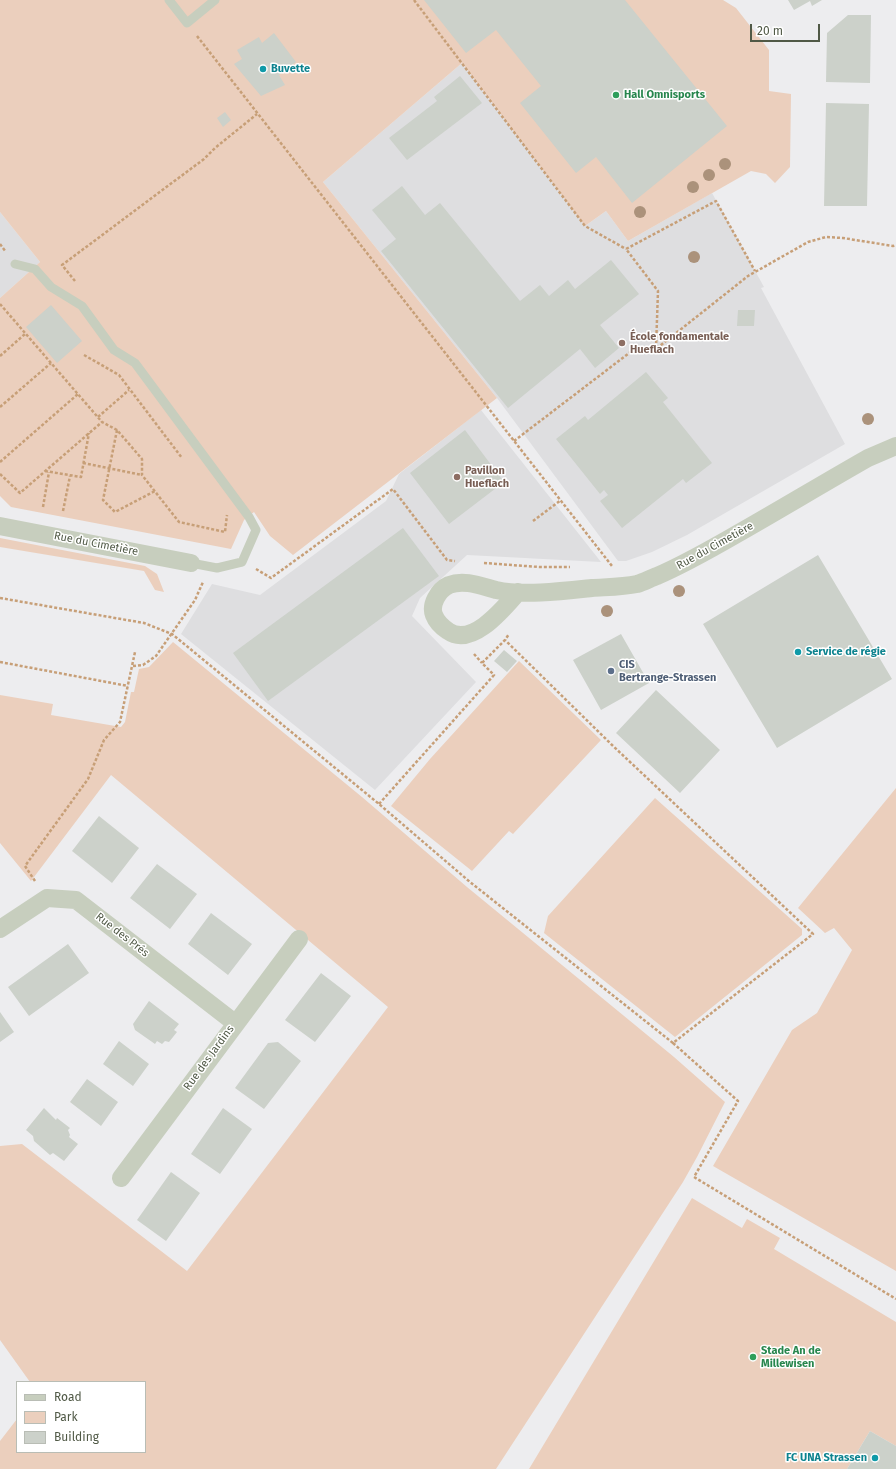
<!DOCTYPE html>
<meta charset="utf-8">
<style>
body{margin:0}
#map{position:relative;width:896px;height:1469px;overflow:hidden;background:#ededef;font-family:"Fira Sans",sans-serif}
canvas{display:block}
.legend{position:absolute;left:16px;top:1381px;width:130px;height:72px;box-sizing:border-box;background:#fff;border:1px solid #b9bdb5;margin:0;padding:5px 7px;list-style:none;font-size:12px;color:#505946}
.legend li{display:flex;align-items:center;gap:8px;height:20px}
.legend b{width:20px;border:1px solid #b9bdb5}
.scale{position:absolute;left:750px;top:24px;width:70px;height:18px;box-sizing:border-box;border:2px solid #505946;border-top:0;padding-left:5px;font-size:12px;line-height:14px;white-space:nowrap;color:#505946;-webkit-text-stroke:3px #fff;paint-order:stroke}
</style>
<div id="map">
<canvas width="896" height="1469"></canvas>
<ul class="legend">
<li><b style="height:5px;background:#c7cebe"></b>Road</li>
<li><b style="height:11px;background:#ebcfbd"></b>Park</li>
<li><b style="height:11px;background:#ccd1ca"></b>Building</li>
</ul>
<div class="scale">20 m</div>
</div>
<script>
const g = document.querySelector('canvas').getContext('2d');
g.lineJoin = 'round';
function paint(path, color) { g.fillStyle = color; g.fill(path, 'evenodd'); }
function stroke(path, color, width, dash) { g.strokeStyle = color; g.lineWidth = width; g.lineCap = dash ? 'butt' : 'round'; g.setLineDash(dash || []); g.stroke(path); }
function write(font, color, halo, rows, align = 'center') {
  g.font = font + ' "Fira Sans",sans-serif'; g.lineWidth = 3; g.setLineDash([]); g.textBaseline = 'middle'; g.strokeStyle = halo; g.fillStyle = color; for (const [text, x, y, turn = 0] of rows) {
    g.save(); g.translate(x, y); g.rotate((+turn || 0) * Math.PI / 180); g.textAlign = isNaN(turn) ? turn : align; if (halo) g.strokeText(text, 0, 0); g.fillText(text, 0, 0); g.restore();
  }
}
const education = new Path2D(`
 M462,63L585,226L606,211L628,241L712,193L764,287L761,288L845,444L687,535L652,552L626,561H618L497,398L323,182Z
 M0,212L40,262L0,298Z
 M481,410L601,562L467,555L420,598L412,616L476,682L375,790L181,634L212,584L260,595L386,501L399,474Z`);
const green = new Path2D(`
 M0,0H723L736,8L769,50V91L791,94L790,167L775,183L766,174L751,171L628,241L606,211L585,226L462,63L323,182L497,398L293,555L270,536L254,512L244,520L231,549L11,507L0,496V298L40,262L0,212Z
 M0,538L145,566L157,574L164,592L155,590L144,571L0,547Z
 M173,642L362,797L467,887L674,1057L725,1102L697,1157L683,1182L496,1469H0V1441L17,1419V1452H145V1382H30L0,1340V1146L22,1144L187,1271L388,1007L111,775L31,881L0,843V695L53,704L51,715L121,727L125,722L131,692H134L139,669L149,667Z
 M519,661L601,740L513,834L509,831L472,871L391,806L430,759Z
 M896,788V1271L713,1166L792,1030L817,1013L852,950L834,928L825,933L798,908Z
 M655,798L802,929V935L675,1037L544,933L548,916Z
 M692,1198L742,1228L747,1219L780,1238L774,1249L896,1322V1446L870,1431L847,1469H529Z`);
const building = new Path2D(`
 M424,0H625L727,126L632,203L596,157L576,173L520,103L541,86L496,30L466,53Z
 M788,0H822L812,6L810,1L794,10Z
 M848,15H871L870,83L826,82L827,33Z
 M274,33L296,62L279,75L285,85L261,96L234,64L242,59L237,50L259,37L262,43Z
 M460,76L482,103L407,160L389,138L437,101L434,97Z
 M826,103L869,104L867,206H824Z
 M225,112L231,120L223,127L217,118Z
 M402,186L425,215L440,203L520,301L540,285L549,296L568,280L575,289L611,260L639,294L600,325L619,348L595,368L580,349L508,408L381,251L396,239L372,210Z
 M51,305L82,341L57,363L26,327Z
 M738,310H755L754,326H737Z
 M646,372L668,398L663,402L712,463L686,483L683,479L622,528L600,501L608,495L604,490L600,494L556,439L585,416L588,420Z
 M465,430L504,482L449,524L410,473Z
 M403,528L439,576L268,701L233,653Z
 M818,555L892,679L777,748L703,624Z
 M621,634L649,683L601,710L573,660Z
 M504,650L517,661L507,672L494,661Z
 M656,690L720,750L680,793L616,733Z
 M99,816L139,848L112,883L72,851Z
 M157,864L197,894L170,929L130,898Z
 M211,913L252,944L228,975L188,944Z
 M68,944L89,973L29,1016L8,987Z
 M321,973L351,996L315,1042L285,1020Z
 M149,1001L179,1024L174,1030L177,1032L169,1042L165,1041L162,1044L157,1041L155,1044L135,1030L133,1024Z
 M0,1012L14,1032L0,1042Z
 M119,1041L149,1064L133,1086L103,1064Z
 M278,1042L301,1061L264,1109L235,1088L268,1043Z
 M87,1079L118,1102L101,1126L70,1102Z
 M44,1108L56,1120L57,1118L70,1128L68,1130L70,1135L69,1137L78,1144L64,1161L53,1153L50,1155L34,1141L33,1136L26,1130Z
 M223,1108L252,1129L220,1174L191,1154Z
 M171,1172L200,1193L166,1241L137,1220Z
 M870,1431L896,1446V1469H847Z`);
const path = new Path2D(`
 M414,0L585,226L626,249
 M197,36L612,566
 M0,244L6,252
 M75,281L62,265L204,159L215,148L257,114
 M0,304L102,422L117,430L142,459V475L179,522L225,532L227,515
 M656,348L658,291L626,249L716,201L755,271
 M84,355L119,375L182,458
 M0,356L25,334
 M0,407L51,363
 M98,417L129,390
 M117,430L103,500L115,512L155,491
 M514,441L637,347L656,349L748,276L808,242L826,237L843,238L893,246L896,245
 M0,462L78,394
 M83,463L142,475
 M45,471L81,477L89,433
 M0,474L20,493L102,422
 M43,507L49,472
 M63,511L70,476
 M533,521L561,500
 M484,563L539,567H570
 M256,569L271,578L393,489L447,560L455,561
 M0,598L144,623L172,634L379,804L470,882L673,1043L813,934L612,745L505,640
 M474,654L482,663
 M0,662L128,686
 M133,666L143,665L156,656L195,600L203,582
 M379,804L494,675L482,663L505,640L509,634
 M35,881L25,866L88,779L104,740L120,722L135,652
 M673,1043L738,1101L694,1177L896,1299`);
const lane = new Path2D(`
 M169,0L187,23L215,0
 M15,264L35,269L51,287L82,306L114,350L135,363L249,517L256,530L242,562L217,568L191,563`);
const street = new Path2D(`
 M0,526L191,563
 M518,592C504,608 472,648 448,631C442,627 437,623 434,615C430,605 438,590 449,585C464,579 481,586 496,590C523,596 564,591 592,588C607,587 623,587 637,584C644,582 651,578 657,576C685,564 711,549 737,534C781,509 824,483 868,458L896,446
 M0,929L47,898L76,900L235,1023
 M121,1178L299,939`);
const trees = [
 [725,164],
 [709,175],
 [693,187],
 [640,212],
 [694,257],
 [868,419],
 [679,591],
 [607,611]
];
const markers = [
 [263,69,4,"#0f9aa8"],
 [616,95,4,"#2e9e5b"],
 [622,343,4,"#8d6e63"],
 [457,477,4,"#8d6e63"],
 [798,652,4,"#0f9aa8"],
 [611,671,4,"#5c6f8a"],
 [753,1357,4,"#2e9e5b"],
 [875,1458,4,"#0f9aa8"]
];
const cultureNames = [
 ["Buvette",271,69],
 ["Service de régie",806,652],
 ["FC UNA Strassen",867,1458,"right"]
];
const leisureNames = [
 ["Hall Omnisports",624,95],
 ["Stade An de",761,1351],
 ["Millewisen",761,1364]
];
const educationNames = [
 ["École fondamentale",630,337],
 ["Hueflach",630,350],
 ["Pavillon",465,471],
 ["Hueflach",465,484]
];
const streetNames = [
 ["Rue du Cimetière",96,544,11],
 ["Rue du Cimetière",715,546,-29],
 ["Rue des Prés",122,935,38],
 ["Rue des Jardins",209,1058,-54]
];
const serviceNames = [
 ["CIS",619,665],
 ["Bertrange-Strassen",619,678]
];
paint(education, '#dedee0');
paint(green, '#ebcfbd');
paint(building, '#ccd1ca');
stroke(path, '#c79f77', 2.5, [3, 2]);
stroke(lane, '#c7cebe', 9);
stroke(street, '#c7cebe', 18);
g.fillStyle = '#ab927b';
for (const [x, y] of trees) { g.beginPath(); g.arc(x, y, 6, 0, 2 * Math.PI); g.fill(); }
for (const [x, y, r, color] of markers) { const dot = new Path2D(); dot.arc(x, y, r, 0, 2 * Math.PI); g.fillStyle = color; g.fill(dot); stroke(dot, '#fff', 1.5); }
write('bold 11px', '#0d838f', '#fff', cultureNames, 'left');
write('bold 11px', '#27864d', '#fff', leisureNames, 'left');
write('bold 11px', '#785e54', '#fff', educationNames, 'left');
write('11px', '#505946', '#fff', streetNames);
write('bold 11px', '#4e5e75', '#fff', serviceNames, 'left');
</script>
